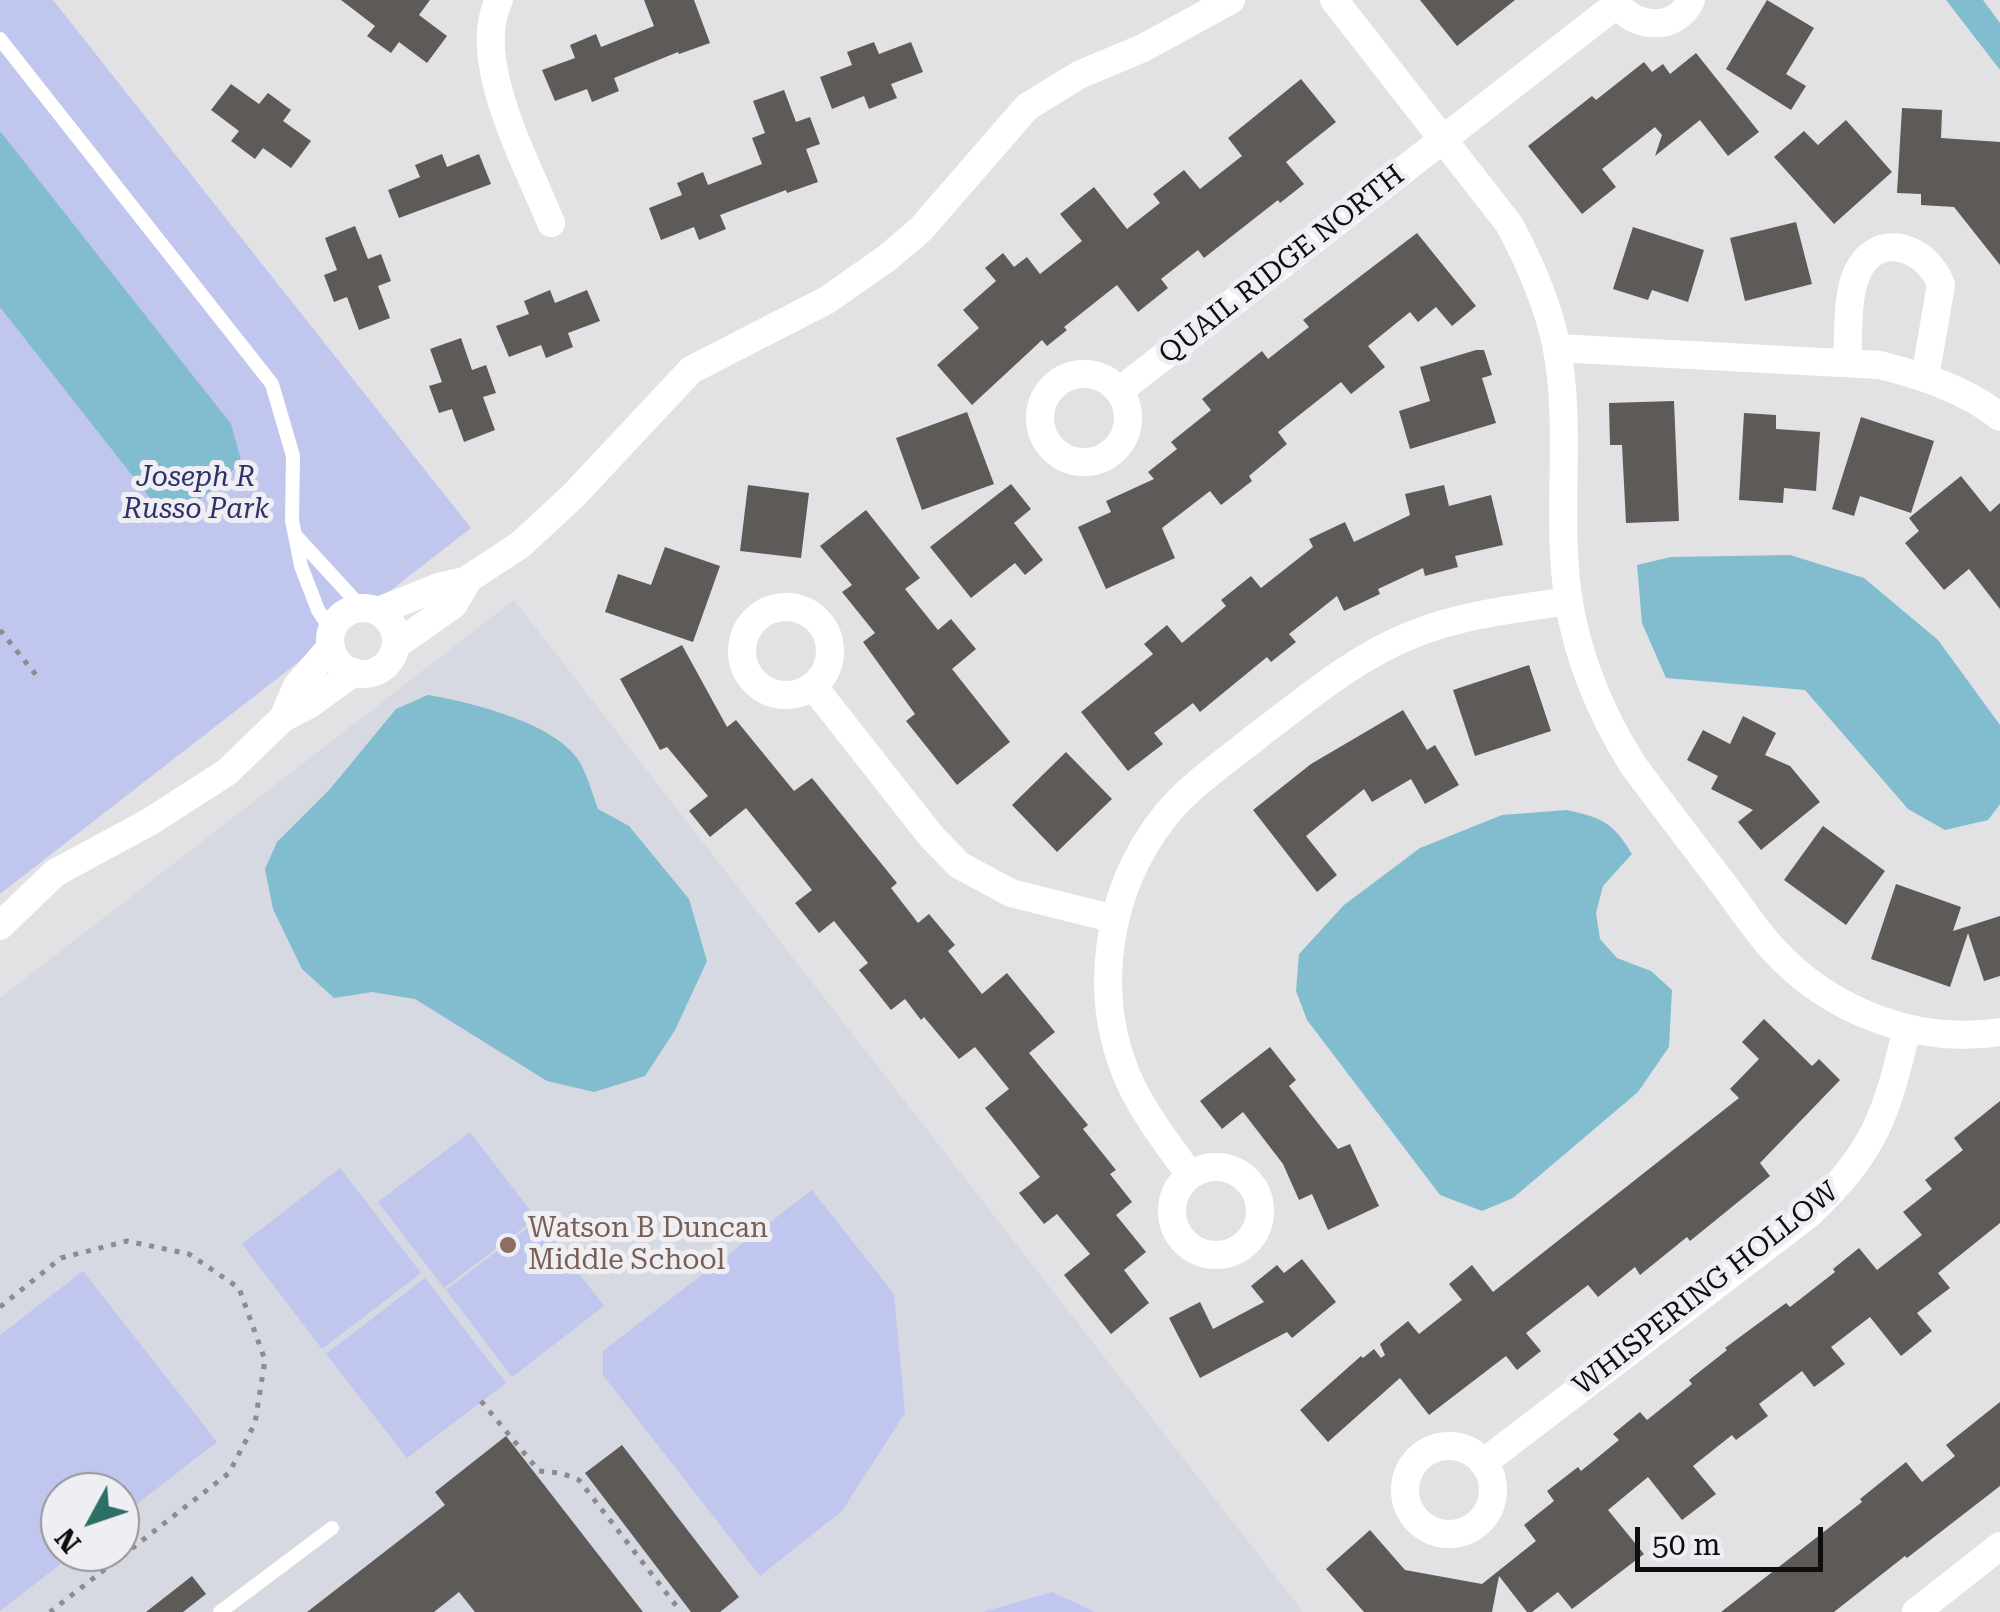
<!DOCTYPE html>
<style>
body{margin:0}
#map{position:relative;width:2000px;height:1612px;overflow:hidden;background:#e2e2e5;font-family:"Roboto Serif",serif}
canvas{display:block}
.north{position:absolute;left:40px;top:1472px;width:100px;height:100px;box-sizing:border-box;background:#efeff3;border:2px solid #959598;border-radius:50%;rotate:230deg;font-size:28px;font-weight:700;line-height:40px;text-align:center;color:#0e0e0f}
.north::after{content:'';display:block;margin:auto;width:35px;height:45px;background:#2a7066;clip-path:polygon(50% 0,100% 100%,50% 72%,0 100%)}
.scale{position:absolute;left:1635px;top:1527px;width:188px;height:45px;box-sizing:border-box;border:5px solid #0e0e0f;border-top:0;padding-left:12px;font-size:30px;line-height:35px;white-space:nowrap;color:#0e0e0f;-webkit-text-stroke:8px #efeff3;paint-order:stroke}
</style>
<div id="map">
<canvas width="2000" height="1612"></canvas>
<div class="north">N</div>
<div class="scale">50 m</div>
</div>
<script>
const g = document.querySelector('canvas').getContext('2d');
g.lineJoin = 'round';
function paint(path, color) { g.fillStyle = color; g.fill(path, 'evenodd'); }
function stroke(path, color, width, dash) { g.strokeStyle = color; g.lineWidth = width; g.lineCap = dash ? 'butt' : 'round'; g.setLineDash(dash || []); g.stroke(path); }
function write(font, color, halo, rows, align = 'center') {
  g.font = font + ' "Roboto Serif",serif'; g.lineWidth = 10; g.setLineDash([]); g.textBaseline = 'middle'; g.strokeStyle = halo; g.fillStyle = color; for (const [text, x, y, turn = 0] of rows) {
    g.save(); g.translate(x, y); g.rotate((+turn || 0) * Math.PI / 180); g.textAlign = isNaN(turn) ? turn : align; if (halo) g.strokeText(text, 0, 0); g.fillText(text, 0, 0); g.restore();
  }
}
const built = new Path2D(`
 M514,600L1303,1612H0V998ZM60,1492H120V1552H60Z`);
const green = new Path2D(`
 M0,0H53L471,528L0,894Z
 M470,1132L536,1218L444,1288L378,1202Z
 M340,1168L421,1273L322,1349L242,1244Z
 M812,1190L894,1294L905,1413L842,1511L760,1576L603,1375V1351Z
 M538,1220L604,1306L512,1377L446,1290Z
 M83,1271L217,1442L120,1517V1492H60V1552H76L0,1611V1335Z
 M425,1278L506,1383L407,1458L326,1354Z
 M1052,1592L1095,1612H983Z`);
const water = new Path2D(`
 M1946,0H1983L2000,23V70Z
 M0,131L231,424L241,460C220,489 197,504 164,516L0,307Z
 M1790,555L1864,578L1938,640L2000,725V804L1988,820L1945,830L1908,809L1805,690L1666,678L1642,623L1637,565L1671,557Z
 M428,695C470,702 551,722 577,758C587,773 592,793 598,809L629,826L689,899L707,961L675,1030L645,1076L594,1092L547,1081L415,999L372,992L334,998L302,969L273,909L265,869L277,842L330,789L396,709Z
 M1567,810C1602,818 1613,822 1632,854L1603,886L1596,913L1600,939L1617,958L1651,971L1672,990L1669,1047L1638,1092L1513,1198L1482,1211L1440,1195L1307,1020L1296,991L1299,954L1344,905L1420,848L1502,815Z`);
const building = new Path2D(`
 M341,0H430L419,15L447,36L427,63L399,42L391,53L367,36L375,26Z
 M644,0H694L710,43L679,54L678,52L614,78L619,91L592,102L587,89L555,101L542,70L575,58L570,45L596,34L601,47L654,26Z
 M1420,0H1515L1457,46Z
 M1767,0L1814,28L1786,74L1806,86L1791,110L1726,69Z
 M874,42L879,54L911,42L923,72L891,84L897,98L869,109L864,96L832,109L820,77L852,65L847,52Z
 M1696,53L1759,132L1728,156L1700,120L1655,156L1662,135L1655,127L1602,169L1616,187L1582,214L1528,146L1592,96L1596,100L1644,62L1652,72L1663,64L1670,74Z
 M1301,79L1336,122L1286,162L1304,184L1280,203L1278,200L1204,258L1198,250L1161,279L1168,288L1138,312L1117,285L1064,327L1067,330L1047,346L1042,340L972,405L937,365L979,328L963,310L996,281L985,268L1003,253L1014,267L1027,257L1040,274L1082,241L1060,214L1094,187L1127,229L1160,203L1153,194L1184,170L1200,189L1242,156L1228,138Z
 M231,84L259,104L268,93L291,110L283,121L311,141L291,168L263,148L255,159L231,141L239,131L211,110Z
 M784,90L796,122L810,117L820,144L806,149L818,182L787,193L786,190L720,215L726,229L699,240L694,227L661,240L649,208L682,195L677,183L703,172L708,185L762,164L752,138L765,133L753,101Z
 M1902,108L1942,110L1941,138L2000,142V265L1954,207L1921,205V194L1897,193Z
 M1846,120L1892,172L1834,224L1774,157L1804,131L1818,145Z
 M442,154L447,167L479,154L491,184L399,218L388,190L420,177L415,165Z
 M1796,222L1812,284L1745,301L1730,238Z
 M355,226L368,259L381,254L391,281L378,286L390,318L359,330L347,297L334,302L324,275L337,270L325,238Z
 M1633,227L1704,250L1688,302L1652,290L1648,300L1613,289Z
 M1417,233L1476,306L1452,326L1436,307L1418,322L1410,312L1368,346L1385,367L1351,394L1341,382L1278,432L1287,444L1249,476L1252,481L1221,505L1210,491L1162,528L1175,558L1106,589L1078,527L1111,512L1106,501L1154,479L1148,472L1177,449L1171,442L1211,410L1202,399L1262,351L1268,359L1309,327L1303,320Z
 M550,290L555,303L587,290L600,321L568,333L573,347L546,358L541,345L509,357L496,326L529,314L524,301Z
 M461,338L472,370L486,365L496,393L483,397L495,430L464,442L452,409L439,413L429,386L442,382L430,349Z
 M1476,350H1484L1492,375L1482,378L1496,423L1410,449L1399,411L1430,401L1420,367Z
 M1674,401L1679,521L1626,523L1622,445H1610L1609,403Z
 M967,412L994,484L922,510L896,438Z
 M1744,413L1776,415V429L1820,432L1816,491L1784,488L1783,503L1739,500Z
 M1861,417L1934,441L1911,513L1860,496L1854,516L1832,509Z
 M1961,476L1990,512L2000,503V609L1969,569L1944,590L1905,543L1919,531L1909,518Z
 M1011,484L1031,509L1014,523L1043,560L1025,575L1015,563L971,598L930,547Z
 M748,485L809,493L801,558L740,551Z
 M1444,485L1449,506L1491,495L1503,545L1455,556L1458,567L1425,576L1423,568L1378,589L1380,594L1344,611L1337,596L1289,634L1296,642L1271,662L1267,657L1200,712L1193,703L1154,733L1163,744L1128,771L1081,712L1153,654L1144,644L1167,625L1182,643L1226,606L1221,600L1251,576L1261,588L1313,547L1309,539L1345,522L1354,542L1410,515L1405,494Z
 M866,510L920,578L905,589L938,630L951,619L976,649L952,669L1010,742L957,785L906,721L915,714L863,642L875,633L842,592L852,585L820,546Z
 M665,547L720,566L693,642L605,612L618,574L651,585Z
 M682,645L727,727L736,720L794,791L812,778L897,883L891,888L918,923L929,914L955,945L948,951L982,994L1007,973L1055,1032L1029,1053L1088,1125L1083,1129L1116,1170L1110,1174L1132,1202L1116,1215L1146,1252L1124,1270L1149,1303L1111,1334L1064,1275L1090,1254L1057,1214L1044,1224L1019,1193L1040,1177L985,1108L1009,1089L975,1047L959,1059L924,1017L921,1020L905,999L891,1010L859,970L868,963L834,921L819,933L795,903L812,890L746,808L710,837L689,811L708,796L667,747L660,750L620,679Z
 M1529,665L1551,731L1475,756L1453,690Z
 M1403,710L1427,750L1435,745L1459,785L1425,804L1411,779L1372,802L1364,789L1306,836L1337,875L1317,892L1253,810L1311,764Z
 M1743,716L1776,733L1765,755L1790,766L1820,802L1761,850L1738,822L1753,810L1711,789L1718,776L1687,760L1703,730L1730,744Z
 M1066,752L1112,799L1057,852L1012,805Z
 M1823,826L1885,871L1846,925L1784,880Z
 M1896,884L1961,907L1953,931L2000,916V976L1984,981L1968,933L1950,987L1871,959Z
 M1764,1019L1812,1066L1819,1059L1840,1080L1760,1163L1770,1176L1690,1241L1687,1237L1640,1275L1635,1267L1598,1297L1588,1285L1526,1333L1541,1351L1517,1370L1506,1356L1429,1415L1400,1378L1328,1442L1300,1410L1361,1356L1363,1358L1374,1349L1381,1358L1385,1355L1380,1344L1408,1321L1419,1334L1462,1300L1449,1284L1472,1265L1493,1292L1739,1098L1730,1089L1759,1059L1742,1042Z
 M1270,1047L1296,1080L1289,1086L1338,1149L1350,1144L1379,1206L1328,1230L1312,1194L1299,1200L1283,1164L1243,1112L1222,1129L1200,1101Z
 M2000,1101V1223L1938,1273L1950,1288L1917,1313L1932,1331L1901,1356L1870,1317L1831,1347L1845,1364L1814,1387L1802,1371L1759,1404L1768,1416L1736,1440L1732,1435L1693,1466L1716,1494L1682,1520L1648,1477L1608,1510L1644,1554L1572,1609L1558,1592L1532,1612H1527L1499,1576L1492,1612H1364L1326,1569L1370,1530L1405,1570L1482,1584L1536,1541L1524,1525L1554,1501L1547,1491L1578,1467L1581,1471L1619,1440L1613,1434L1640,1412L1647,1420L1692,1384L1689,1380L1727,1350L1725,1348L1786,1303L1790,1307L1835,1272L1833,1269L1859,1248L1877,1270L1922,1235L1903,1212L1932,1189L1925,1180L1963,1150L1954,1138Z
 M1302,1259L1336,1302L1292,1338L1287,1332L1200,1378L1169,1318L1200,1302L1213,1329L1264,1302L1251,1286L1277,1265L1284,1273Z
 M2000,1402V1486L1907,1558L1905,1556L1834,1612H1721L1862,1502L1860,1499L1906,1462L1922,1482L1955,1456L1946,1445Z
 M506,1436L643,1612H475L459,1592L434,1612H307L445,1505L435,1492Z
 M622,1445L739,1597L720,1612H691L585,1473Z
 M192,1576L206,1594L183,1612H146Z`);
const path = new Path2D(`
 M0,630L40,680
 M0,1307L61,1258L127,1241L189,1254L239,1288L265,1360L255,1423L229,1473L50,1612
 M481,1401L539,1471L561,1473L579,1480L681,1612`);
const lane = new Path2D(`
 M0,39L272,384L293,456L292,520L301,566L318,610L332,631
 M295,535L362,608
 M220,1612L332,1528`);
const street = new Path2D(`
 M499,0C469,60 528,165 551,223
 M1334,0L1509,224C1530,263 1547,301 1556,344C1573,429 1555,518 1569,603C1579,662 1601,714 1633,765C1662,804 1691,842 1721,881C1738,903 1753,927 1772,948C1829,1011 1916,1045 2000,1032
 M1614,0C1631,28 1675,34 1691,0
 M1557,348L1880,365C1922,376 1965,389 2000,417
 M1847,362C1849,335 1846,298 1857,273C1877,230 1927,246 1941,285L1925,377
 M1040 418a44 44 0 1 1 88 0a44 44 0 1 1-88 0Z
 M1119,391L1616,5
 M742 651a44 44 0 1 1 88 0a44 44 0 1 1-88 0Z
 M330 641a33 33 0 1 1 66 0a33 33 0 1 1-66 0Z
 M378,611L439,587L465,581L520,545L573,496L691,370L827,300L887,258L921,229L1027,107L1079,75L1143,48L1231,0
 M396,645L453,605L468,580
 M813,686L931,836L959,865L1011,893L1115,919
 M283,718L297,686L331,647
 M0,926L55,873L151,821L227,772L283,718L310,704L354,672
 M1172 1211a44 44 0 1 1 88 0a44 44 0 1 1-88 0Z
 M1190,1175C1170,1147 1148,1119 1132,1087C1090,999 1105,892 1165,816C1190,785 1225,762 1256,737C1306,699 1355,657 1414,634C1463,614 1517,609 1569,601
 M1405 1490a44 44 0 1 1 88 0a44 44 0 1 1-88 0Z
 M1483,1463L1809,1214C1876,1150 1886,1116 1907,1028
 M1916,1612L2000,1546`);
const markers = [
 [508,1245,10,"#8d6e63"]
];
const streetNames = [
 ["QUAIL RIDGE NORTH",1282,265,-38],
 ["WHISPERING HOLLOW",1706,1289,-38]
];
const parkNames = [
 ["Joseph R",196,478],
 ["Russo Park",196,510]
];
const educationNames = [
 ["Watson B Duncan",528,1229],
 ["Middle School",528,1261]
];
paint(built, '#d6d8e2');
paint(green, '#c1c6ef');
paint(water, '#81bdce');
paint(building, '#5d5a58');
stroke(path, '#8c8c8e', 5, [5, 8]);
stroke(lane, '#fff', 14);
stroke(street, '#fff', 28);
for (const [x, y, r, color] of markers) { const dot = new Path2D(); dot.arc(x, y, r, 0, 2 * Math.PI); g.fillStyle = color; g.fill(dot); stroke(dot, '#efeff3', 4); }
write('28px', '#0e0e0f', '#efeff3', streetNames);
write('italic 28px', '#30316a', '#efeff3', parkNames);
write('28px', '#785e54', '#efeff3', educationNames, 'left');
</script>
